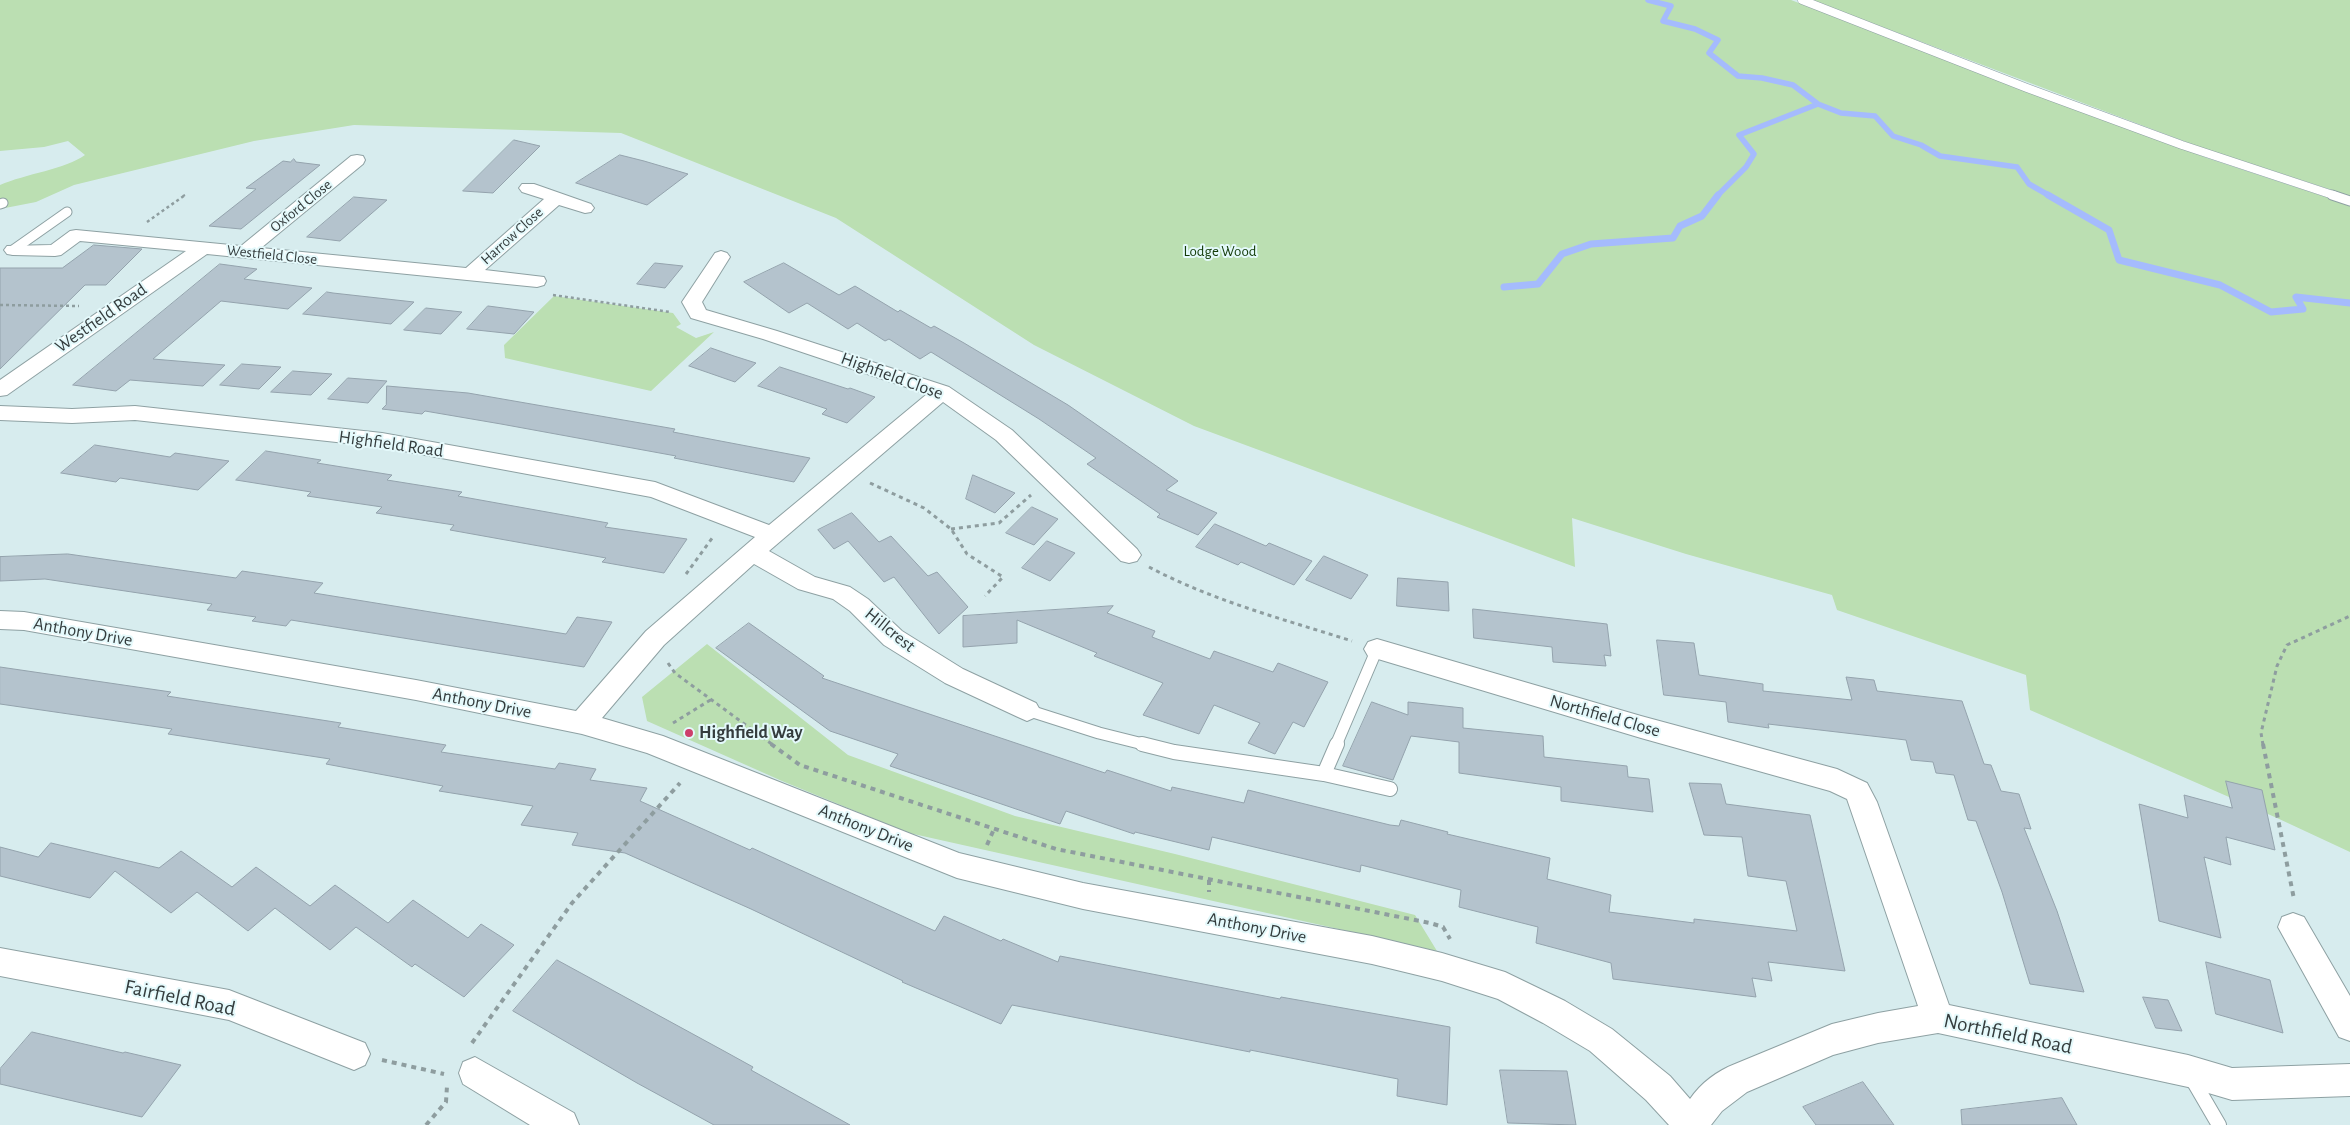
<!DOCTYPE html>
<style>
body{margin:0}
canvas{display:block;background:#d7ecee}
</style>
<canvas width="2350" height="1125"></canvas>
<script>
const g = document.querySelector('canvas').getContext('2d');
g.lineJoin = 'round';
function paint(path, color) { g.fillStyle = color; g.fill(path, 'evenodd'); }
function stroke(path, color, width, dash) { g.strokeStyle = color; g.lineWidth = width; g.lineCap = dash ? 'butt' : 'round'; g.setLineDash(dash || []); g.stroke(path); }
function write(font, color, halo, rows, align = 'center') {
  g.font = font + ' "Alegreya Sans",sans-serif'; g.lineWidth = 4; g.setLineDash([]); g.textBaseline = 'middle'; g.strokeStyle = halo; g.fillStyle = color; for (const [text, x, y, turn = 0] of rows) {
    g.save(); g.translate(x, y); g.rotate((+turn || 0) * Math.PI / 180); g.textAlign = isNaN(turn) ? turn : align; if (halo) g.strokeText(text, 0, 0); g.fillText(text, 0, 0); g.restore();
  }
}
const green = new Path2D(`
 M0,0H1791L2207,158L2350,205V852L2277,818L2030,710L2026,675L1837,610L1832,595L1686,554L1572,518L1575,567L1194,426L1034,345L836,218L621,133L354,125L254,141L74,185L36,202L0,209V185C25,174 66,169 85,155L68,141L44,147L0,151Z
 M1811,0H2350V196L2194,145Z
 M554,296L673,313L681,324L676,327L696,338L714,332L651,391L505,358L504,345Z
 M707,644L848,755L1015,816L1175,854L1415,915L1437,951L909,833L782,781L647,721L642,697Z`);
const streamFar1 = new Path2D(`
 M1648,0L1671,6L1663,21L1695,29L1718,40L1709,53L1738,76L1762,78L1793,85L1818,104L1841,113L1875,116L1893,136L1921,145L1940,156L2017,167L2029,184L2050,196
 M1717,196L1746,167L1754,154L1739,135L1818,104`);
const stream = new Path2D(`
 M2048,195L2109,230L2119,260L2220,285L2271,312L2303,309L2296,297L2350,303
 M1504,287L1538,284L1562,254L1591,244L1673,238L1680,226L1702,216L1718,195`);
const building = new Path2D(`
 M514,140L540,146L493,193L463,191Z
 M620,155L644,161L688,174L647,205L576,183Z
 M294,159L296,162L320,165L241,229L209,226L256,189L246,188L283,161L290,162Z
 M354,197L387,200L340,241L307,237Z
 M94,245L142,249L106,285H85L0,369V268H62Z
 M655,263L683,266L665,288L637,284Z
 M784,263L839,295L855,286L898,312L900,310L931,328L934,326L964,343L1068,405L1178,481L1166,490L1217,513L1198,535L1157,517L1160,514L1087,464L1096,458L1039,419L931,352L920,359L889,339L885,341L857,323L848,329L807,303L789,313L744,282Z
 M220,264L257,269L244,279L312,288L288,309L221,301L153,359L225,365L203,386L130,380L116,391L73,385Z
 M327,292L333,293L414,302L391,324L303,314Z
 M488,306L534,312L514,334L467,329Z
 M426,308L462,312L441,334L404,330Z
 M711,348L734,356L756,363L735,382L689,366Z
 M242,364L281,367L259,389L220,385Z
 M780,367L848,389L850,388L875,397L847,423L822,414L827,409L758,386Z
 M293,371L332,374L311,395L271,392Z
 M348,378L387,381L368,403L328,399Z
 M387,386L468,393L675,429L673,432L810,458L794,482L674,458L676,456L501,424L425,411L422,414L382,409L386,405Z
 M95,445L170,457L175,453L229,461L198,490L120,478L116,482L61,473Z
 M266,451L321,460L317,463L392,475L387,480L462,492L458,496L608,523L605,527L687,539L664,573L602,562L606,558L450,530L454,525L376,513L382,507L307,496L311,492L236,480Z
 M973,475L1015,493L995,513L966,499Z
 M1032,507L1058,519L1034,545L1006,533Z
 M852,513L879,542L891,536L928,576L937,572L968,607L939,634L894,577L884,582L848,541L834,549L818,530Z
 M1215,524L1266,546L1269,543L1312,561L1294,585L1241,562L1238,565L1196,547Z
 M1047,541L1075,553L1050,581L1022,568Z
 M68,554L236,578L242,571L323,583L314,593L566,634L577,617L612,622L584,667L291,620L286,626L252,621L256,617L207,610L212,604L45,579L0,581V557Z
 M1324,556L1368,575L1351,599L1306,580Z
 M1398,578L1448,582L1449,611L1397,606Z
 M1113,606L1107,613L1155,631L1152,637L1210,659L1214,651L1273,672L1278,663L1328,682L1304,727L1293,722L1275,754L1248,743L1260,723L1214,705L1199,734L1143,715L1163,683L1094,656L1097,653L1017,620V643L963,647V616Z
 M1473,609L1607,624L1611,656L1604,655L1606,666L1553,662L1552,647L1474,638Z
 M749,623L824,676L822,678L1105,773L1107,770L1171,791L1172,787L1244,803L1248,790L1390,825L1399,826L1401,820L1448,832L1447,834L1550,858L1547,879L1611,895L1609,912L1694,923V919L1797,931L1786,881L1748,876L1742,837L1704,835L1689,783L1721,784L1726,804L1810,815L1845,971L1768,962L1772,981L1752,978L1756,997L1613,979L1611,963L1536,943L1538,927L1459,907L1461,890L1361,865L1360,872L1212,837L1209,850L1135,832L1134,834L1066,811L1060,824L890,766L898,754L830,731L716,648Z
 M1657,640L1694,643L1699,675L1763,684V691L1852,700L1846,677L1874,680L1877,691L1962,701L1984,764L1991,765L2001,791L2019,794L2031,829L2024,828L2057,911L2084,992L2030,984L2002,892L1976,821L1968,820L1954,775L1936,773L1933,762L1911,760L1906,740L1768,724L1769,728L1728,722L1726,702L1664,695Z
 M0,667L171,692L167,696L341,723L338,727L446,745L441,752L555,769L559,763L596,769L590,780L647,788L640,801L750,850L752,848L785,863L935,931L944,916L1001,941L1003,939L1058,962L1060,956L1280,999L1281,997L1450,1027L1447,1105L1397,1096L1398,1079L1250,1050V1052L1012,1005L1001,1024L902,982L903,981L751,909L625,853L572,845L578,833L521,825L533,806L439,791L443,786L326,764L330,759L168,734L172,729L0,704Z
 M1372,702L1408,715V702L1463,708V728L1543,736L1544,757L1627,766L1628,777L1649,779L1653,812L1561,801V787L1459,773V742L1411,736L1393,780L1343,766Z
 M2226,781L2262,790L2275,850L2226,837L2231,865L2204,857L2221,938L2159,921L2139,804L2188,818L2184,795L2232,808Z
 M51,843L159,868L181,851L232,887L256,867L310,906L335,885L388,923L413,900L468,938L481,924L514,945L464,997L415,964L412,967L356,927L330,950L275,908L248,931L197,892L171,913L115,871L90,898L0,876V847L38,857Z
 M557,960L724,1051L753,1067L751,1070L850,1125H714L637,1083L513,1011Z
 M2206,962L2270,980L2283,1033L2216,1014Z
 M2143,997L2168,1000L2182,1031L2156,1028Z
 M32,1032L123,1053L125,1052L181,1065L142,1117L0,1084V1069Z
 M1500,1070L1567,1071L1576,1125L1508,1123Z
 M1863,1082L1894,1125H1816L1803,1107Z
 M2062,1098L2077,1125H1962L1961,1110Z`);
const pathFar3 = new Path2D(`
 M183,196L185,195`);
const pathFar2 = new Path2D(`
 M147,222L185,195
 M553,295L670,312
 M0,305L79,306`);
const pathFar1 = new Path2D(`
 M870,483L924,508L951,529L967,554L1003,577L985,596
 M951,529L999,523L1031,495
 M1149,567C1213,601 1283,619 1352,641
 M686,574L713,537
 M668,663L675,673L773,745
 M673,723L712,699
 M2263,745L2261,733L2277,666L2287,645L2350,616`);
const path = new Path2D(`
 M771,744L800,765L1056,849L1430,923L1443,927L1450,939
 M2263,744L2294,899
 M987,845L994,829
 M1209,880V892
 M472,1043L572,903L680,783
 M382,1060L444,1074
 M426,1125L446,1102L447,1086`);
const laneFar3 = new Path2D(`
 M1802,0L2027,88L2182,145L2336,196`);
const laneFar2 = new Path2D(`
 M2332,195L2350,201
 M0,204L3,203
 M13,250L67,212`);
const laneFar1 = new Path2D(`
 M1027,710L1099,733L1147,745
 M1336,745L1377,649`);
const lane = new Path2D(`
 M1142,744L1174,752L1324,774L1337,744
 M1324,774L1390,789
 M2191,1077L2219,1125`);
const street = new Path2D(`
 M357,155L363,156L365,160L363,164L261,248L466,268L544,199L522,192L519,188L522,184H534L591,204L594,208L591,212L585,213L559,205L485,270L544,277L546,281L544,285L537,287L207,254L7,395L0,396V380L186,251L80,241L61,255L55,256L13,255L7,254L4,250L7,246L51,245L70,231L76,230L241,246L351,156Z
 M721,251L727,253L730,257L702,302L706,310L777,331L949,387L1012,430L1137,549L1141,555L1137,561L1129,563L1121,561L996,440L943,402L769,551L815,577L850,587L868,599L902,631L963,669L1036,703L1040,710L1036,717L1027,721L1018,717L945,683L884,645L850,611L833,599L798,589L754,564L664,645L602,718L663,736L959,853L1083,883L1372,936L1442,953L1505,972L1565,1001L1612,1029L1670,1076L1690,1099C1701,1083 1717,1071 1735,1064L1832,1024L1878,1013L1918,1006L1847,799L1830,791L1641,738L1368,656L1364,649L1368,642L1377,639L1641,716L1837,769L1867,783L1877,802L1949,1005L2188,1055L2232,1068L2350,1064V1096L2232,1100L2188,1087L1938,1033L1878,1043L1833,1055L1747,1092L1722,1111L1711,1125H1669L1646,1100L1590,1051L1543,1023L1498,999L1442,981L1372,964L1083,909L957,878L647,753L582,734L416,700L24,630L0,629V611L24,612L416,680L576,711L646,631L755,537L651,497L382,447L135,420L72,423L0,420V406L72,409L135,406L382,433L655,482L769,525L927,394L763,339L691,318L682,302L715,253Z
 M2293,913L2304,917L2350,996V1041L2339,1037L2278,927L2282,917Z
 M0,948L229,990L365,1043L370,1054L365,1065L354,1070L229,1020L0,976Z
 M475,1057L574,1113L579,1125H530L463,1084L459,1073L463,1062Z`);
const markers = [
 [689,733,5,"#cd3f6a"]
];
const farStreetnames = [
 ["Oxford Close",301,206,-39],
 ["Harrow Close",512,236,-42],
 ["Westfield Close",272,255,6]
];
const farParknames = [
 ["Lodge Wood",1220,251]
];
const streetNames = [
 ["Westfield Road",101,318,-35],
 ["Highfield Close",892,376,20],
 ["Highfield Road",391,444,8],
 ["Hillcrest",890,630,39],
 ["Anthony Drive",83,632,10],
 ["Anthony Drive",482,703,11],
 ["Northfield Close",1605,716,16],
 ["Anthony Drive",866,828,22],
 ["Anthony Drive",1257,928,11]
];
const poiNames = [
 ["Highfield Way",699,733]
];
const nearStreetnames = [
 ["Fairfield Road",180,998,12],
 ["Northfield Road",2008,1034,12]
];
paint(green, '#bbdfb2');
stroke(streamFar1, '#a5bbfd', 5.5);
stroke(stream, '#a5bbfd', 7);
paint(building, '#b4c3cd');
stroke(building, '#94a3ad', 1);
stroke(laneFar3, '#8ea1a3', 9);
stroke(laneFar2, '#8ea1a3', 11);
stroke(laneFar1, '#8ea1a3', 13);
stroke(lane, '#8ea1a3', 16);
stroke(street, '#8ea1a3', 2);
stroke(pathFar3, '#8e9d9f', 2, [2.5, 2.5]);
stroke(pathFar2, '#8e9d9f', 2.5, [3, 3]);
stroke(pathFar1, '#8e9d9f', 3, [4, 4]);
stroke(path, '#8e9d9f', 4, [5, 5]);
stroke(laneFar3, '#fff', 8);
stroke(laneFar2, '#fff', 9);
stroke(laneFar1, '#fff', 11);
stroke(lane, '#fff', 14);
paint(street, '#fff');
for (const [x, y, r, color] of markers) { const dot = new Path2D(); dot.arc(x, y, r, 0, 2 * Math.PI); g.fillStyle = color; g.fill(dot); stroke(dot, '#e4f9fb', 2); }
write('15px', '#343c3d', '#e4f9fb', farStreetnames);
write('15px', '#133b08', '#e4f9fb', farParknames);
write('18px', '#343c3d', '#e4f9fb', streetNames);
write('bold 18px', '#343c3d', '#e4f9fb', poiNames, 'left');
write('21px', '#343c3d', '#e4f9fb', nearStreetnames);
</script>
